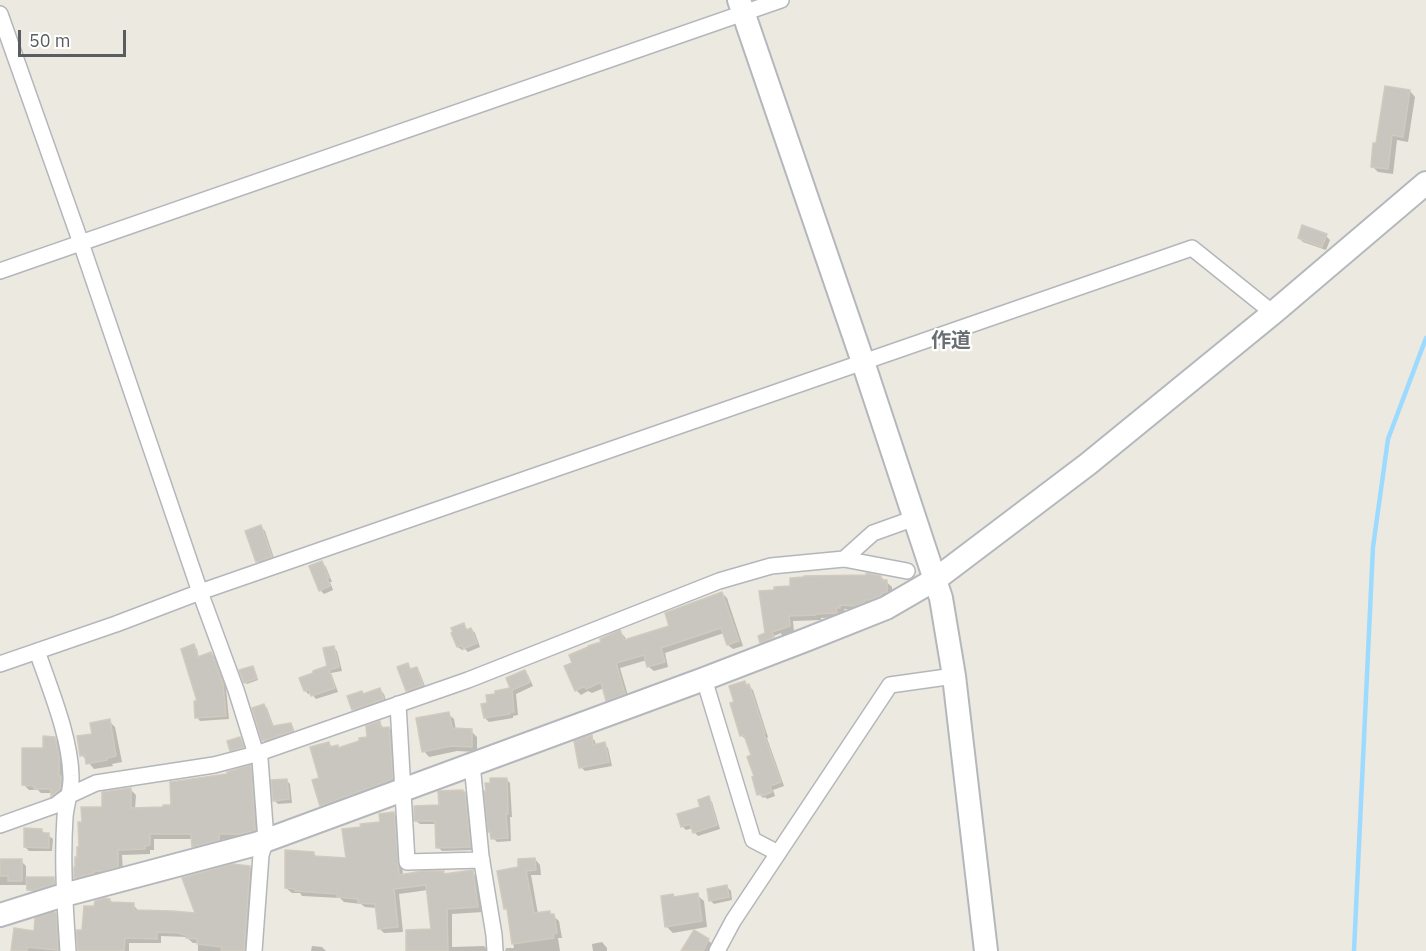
<!DOCTYPE html>
<meta charset="utf-8">
<style>
body{margin:0}
#map{position:relative;width:1426px;height:951px;overflow:hidden;background:#ece9e0;font-family:"IBM Plex Sans",sans-serif}
canvas{display:block}
.scale{position:absolute;left:18px;top:30px;width:108px;height:27px;box-sizing:border-box;border:3px solid #595d61;border-top:0;padding-left:8px;font-size:18px;line-height:21px;white-space:nowrap;color:#595d61;-webkit-text-stroke:4px #fff;paint-order:stroke}
</style>
<div id="map">
<canvas width="1426" height="951"></canvas>
<div class="scale">50 m</div>
</div>
<script>
const g = document.querySelector('canvas').getContext('2d');
g.lineJoin = 'round';
function paint(path, color) { g.fillStyle = color; g.fill(path, 'evenodd'); }
function stroke(path, color, width, dash) { g.strokeStyle = color; g.lineWidth = width; g.lineCap = dash ? 'butt' : 'round'; g.setLineDash(dash || []); g.stroke(path); }
function write(font, color, halo, rows, align = 'center') {
  g.font = font + ' "IBM Plex Sans","Noto Sans JP",sans-serif'; g.lineWidth = 4.5; g.setLineDash([]); g.textBaseline = 'middle'; g.strokeStyle = halo; g.fillStyle = color; for (const [text, x, y, turn = 0] of rows) {
    g.save(); g.translate(x, y); g.rotate((+turn || 0) * Math.PI / 180); g.textAlign = isNaN(turn) ? turn : align; if (halo) g.strokeText(text, 0, 0); g.fillText(text, 0, 0); g.restore();
  }
}
const shadow = new Path2D(`
 M1410,91L1415,97L1408,142L1397,140L1393,174L1378,172L1372,166L1377,144Z
 M1326,236L1330,240L1326,250L1303,242L1299,238Z
 M261,527L265,531L275,561L262,565L258,561Z
 M322,563L326,567L332,582H330L333,590L324,594L320,590Z
 M881,577L892,587V597L861,610L844,609L845,613H841V617L821,618V620L793,621L794,632L782,636L781,633L769,638V641L777,638L779,643L767,647L762,642L766,634L760,592Z
 M722,593L727,598L743,646L733,649L728,645L724,633L665,653L668,667L654,671L649,667L647,660L620,668L629,699L612,705L608,700L604,688L592,693L588,691L581,695L576,690L574,663L603,642L620,632L625,637L626,641L671,627Z
 M463,625L468,630L471,629L475,633L480,647L468,652L465,649L462,650L458,647Z
 M193,646L197,649L199,658L211,653L214,656L226,688L229,719L200,721L197,717L199,702Z
 M333,647L337,651L342,671L331,673L338,692L316,699L311,693L308,694L305,690L315,674L329,667Z
 M408,665L411,669H416L420,673L426,689L411,695L407,691Z
 M254,669L258,680L247,684L245,682Z
 M524,671L528,675L533,686L516,694L518,715L513,716V718L489,722L485,718L512,689Z
 M745,683L753,690L768,737L767,738L784,786L773,790L775,796L767,799L765,797L763,798L759,794L753,756L747,739H745L741,735L736,703Z
 M380,690L384,694L387,703L357,713L354,709L362,692L365,695Z
 M264,706L267,708L274,727L291,724L293,727L295,734L266,743L264,741L254,709Z
 M448,714L454,719L456,730L471,731L477,737V752L457,751L429,757L424,751Z
 M109,721L115,727L122,762L112,764L113,766L94,769L82,755L94,735Z
 M379,723L383,727V729L389,728L393,732L396,783L325,809L321,805V779L329,743L333,748L337,746L340,749L369,738Z
 M591,737L595,741L596,746L604,744L608,748L612,766L585,771L581,767Z
 M54,738L60,744L64,762V781L66,783L65,795L57,801L52,796V793H41L38,790H29L24,785L44,749Z
 M250,767L255,772L260,835L246,839H223L224,845L199,851L194,846L193,839H154V850H150V854L122,855L123,872L80,883L75,878V869L104,808L131,790L136,795L135,809L172,806L229,775Z
 M506,779L510,783L512,817H510L511,841L497,842L493,838L491,784Z
 M286,780L290,784L292,803L278,804L274,800Z
 M463,792L468,797L473,850L442,851L438,847L437,824H420L416,821L440,807Z
 M708,798L712,802L720,829L698,836L694,832L693,828L686,830L682,826L702,808Z
 M394,814L399,819L403,876L443,872L446,875L472,872L477,877L483,912L452,914V947L484,946L489,951H408L433,931L428,890L399,894L403,932L384,933L379,928L377,908L365,907L361,904L344,902L340,898L302,896L300,893H292L286,888L314,854L318,858L347,860L381,823Z
 M41,830L53,839L52,851H29L25,847Z
 M535,859L540,865L541,875H531L538,914L549,912L559,921L562,938H558L560,951H505L506,948H514L509,912L505,908L520,868Z
 M0,861H21L26,866V878H54L55,880V885L36,891H30L28,890V885H0Z
 M250,867L255,872L249,951H198V943H193L186,937L161,936V943H129V951H79L84,932L96,908L110,900L113,903L133,905L138,910V912L197,915Z
 M727,887L731,891L732,900L714,904L710,900Z
 M672,895L676,899L697,895L704,901L707,927L673,933L666,926Z
 M55,914L59,918L61,951H13Z
 M695,932L709,941L714,946L711,951H683Z
 M602,942L607,948V951H593L592,944Z
 M312,946L322,947L326,951H311Z`);
const stream = new Path2D(`
 M1354,951L1373,547L1388,439L1426,338`);
const building = new Path2D(`
 M1385,86L1410,90L1403,137L1392,135L1388,169L1371,167L1373,143H1376Z
 M1302,225L1327,234L1322,247L1298,238Z
 M261,525L272,557L256,562L245,531Z
 M322,561L329,578H327L330,586L319,591L309,566Z
 M866,573L881,576V580H887V592L882,593L880,596L869,600H865V602L855,606L840,605V608H836L837,613L816,614V615L789,616L790,626L772,632L774,637L760,643L758,636L765,633L759,591L774,590V587L790,586V578L804,577V576L866,575Z
 M722,592L739,641L727,645L721,628L661,648L665,662L647,667L644,655L616,663L625,694L606,701L601,682L586,689L585,687H583L575,691L564,666L572,663L569,655L588,647V646L601,642L600,639L620,630L624,640L669,626L665,613Z
 M464,623L466,630L471,628L477,643L463,649L462,645L457,647L451,633L453,632L451,628Z
 M194,644L198,657L211,652L223,684L226,716L195,718L194,701H197L181,649Z
 M334,646L339,667L329,670L335,688L311,696L309,690L304,691L299,678L313,673V671L327,666L323,648Z
 M408,663L410,669L417,667L423,685L406,691L397,667Z
 M253,666L257,678L244,683L239,670Z
 M525,670L530,682L512,690L514,712H510V714L484,718L481,704L487,703L486,695L495,694V691L510,688L506,678Z
 M745,681L746,685L749,684L765,733L764,734L781,782L770,786L772,792L762,796L761,794L757,795L752,777L754,776L747,757L751,755L744,735L740,736L730,703L734,702L729,686Z
 M380,688L384,699L352,710L347,696L362,691L363,694Z
 M264,704L273,726L291,723L293,731L262,741L252,708Z
 M449,712L452,728L472,729V747L451,746L422,752L416,718Z
 M110,719L116,756L107,758V760L86,764L85,755L80,756L77,736L92,734L90,723Z
 M380,721L381,728L389,727L393,779L320,806L312,780L319,778L310,747L329,742L330,747L338,745V748L359,741V738L367,737L366,726Z
 M592,735L593,745L605,742L609,762L579,768L574,741Z
 M43,736L55,737L59,756V776H61L60,789L51,797V789H34V786L22,785V748H43Z
 M240,737L244,747L230,751L227,741Z
 M251,765L255,830L240,834H219V840L192,847L191,834H150V845L145,846V849L118,850V867L103,871H94V873L74,878V867H75V857L77,858V847H79L78,822H82L81,807H102V792L131,788V808L163,807V805H171L170,782L227,774V772Z
 M490,778H507L508,814H506L508,838L491,839L490,832H488L484,791H486L485,783H490Z
 M287,779L289,799L273,801L271,780Z
 M463,790V792H465L470,847L436,848L435,821H414V806L439,805L438,791Z
 M709,796L717,825L693,833L690,824L681,827L677,814L700,807L698,800Z
 M394,812L399,875L423,871H444V874L473,870L478,907L447,909L448,951H406V930L431,929L426,885L394,889L398,927L378,929L375,904L358,903V899L337,897L338,894L295,891V889L285,888V850L314,852V856L346,858L342,829L361,827L360,824L380,822L379,814Z
 M24,828L42,829V833H49V848L24,847Z
 M535,858L536,870L526,871L534,913L550,911V914H554L557,933L553,934L554,938L512,944L507,909H504L497,871L518,867V859Z
 M0,859H22V881H8V876H0Z
 M232,864L250,866L244,951H221L222,947L197,944V939L186,938L187,935L181,934V933L157,932V939L125,938L124,951H78L76,930H82L84,906H94L95,901L105,898L110,899V902L134,903V910L172,911L195,913L182,878Z
 M26,877H54V884L34,890H27Z
 M727,885L729,897L709,901L707,889Z
 M698,893L702,921L665,927L661,896L673,894L674,897Z
 M53,912L56,913L58,950L27,947V951H11L14,928L34,931L35,918Z
 M694,930L709,939L703,951H681Z`);
const street = new Path2D(`
 M0,14L81,243L200,592L236,690L256,754L260,759L266,840L261,855L254,951
 M0,271L781,0
 M844,559L873,533L915,518
 M37,651C50,689 70,736 71,776C72,789 66,803 65,817C62,862 65,906 68,951
 M0,664L116,624L200,592L1192,248L1273,313
 M704,679L753,840L778,853
 M398,704L407,862L482,860
 M472,764L481,856L494,935L495,951
 M0,825L56,805L68,796L96,783L214,765L256,754L468,680L719,581L771,566L844,559L907,571
 M717,951L733,921L890,685L954,676`);
const secondary = new Path2D(`
 M739,0L863,362L941,598L954,676L986,951
 M0,915L64,895L256,844L704,679L808,639L886,608L936,579L1088,464L1273,313L1426,183`);
const neighbourhoodNames = [
 ["作道",951,341]
];
paint(shadow, '#0003');
stroke(stream, '#9ddaff', 4.5);
paint(building, '#c9c5bf');
stroke(building, '#d1cabe', 1.5);
stroke(street, '#b3b7bb', 18);
stroke(secondary, '#b4b8bd', 26);
stroke(street, '#fff', 15);
stroke(secondary, '#fff', 22);
write('bold 20px', '#6a6f73', '#fff', neighbourhoodNames);
</script>
